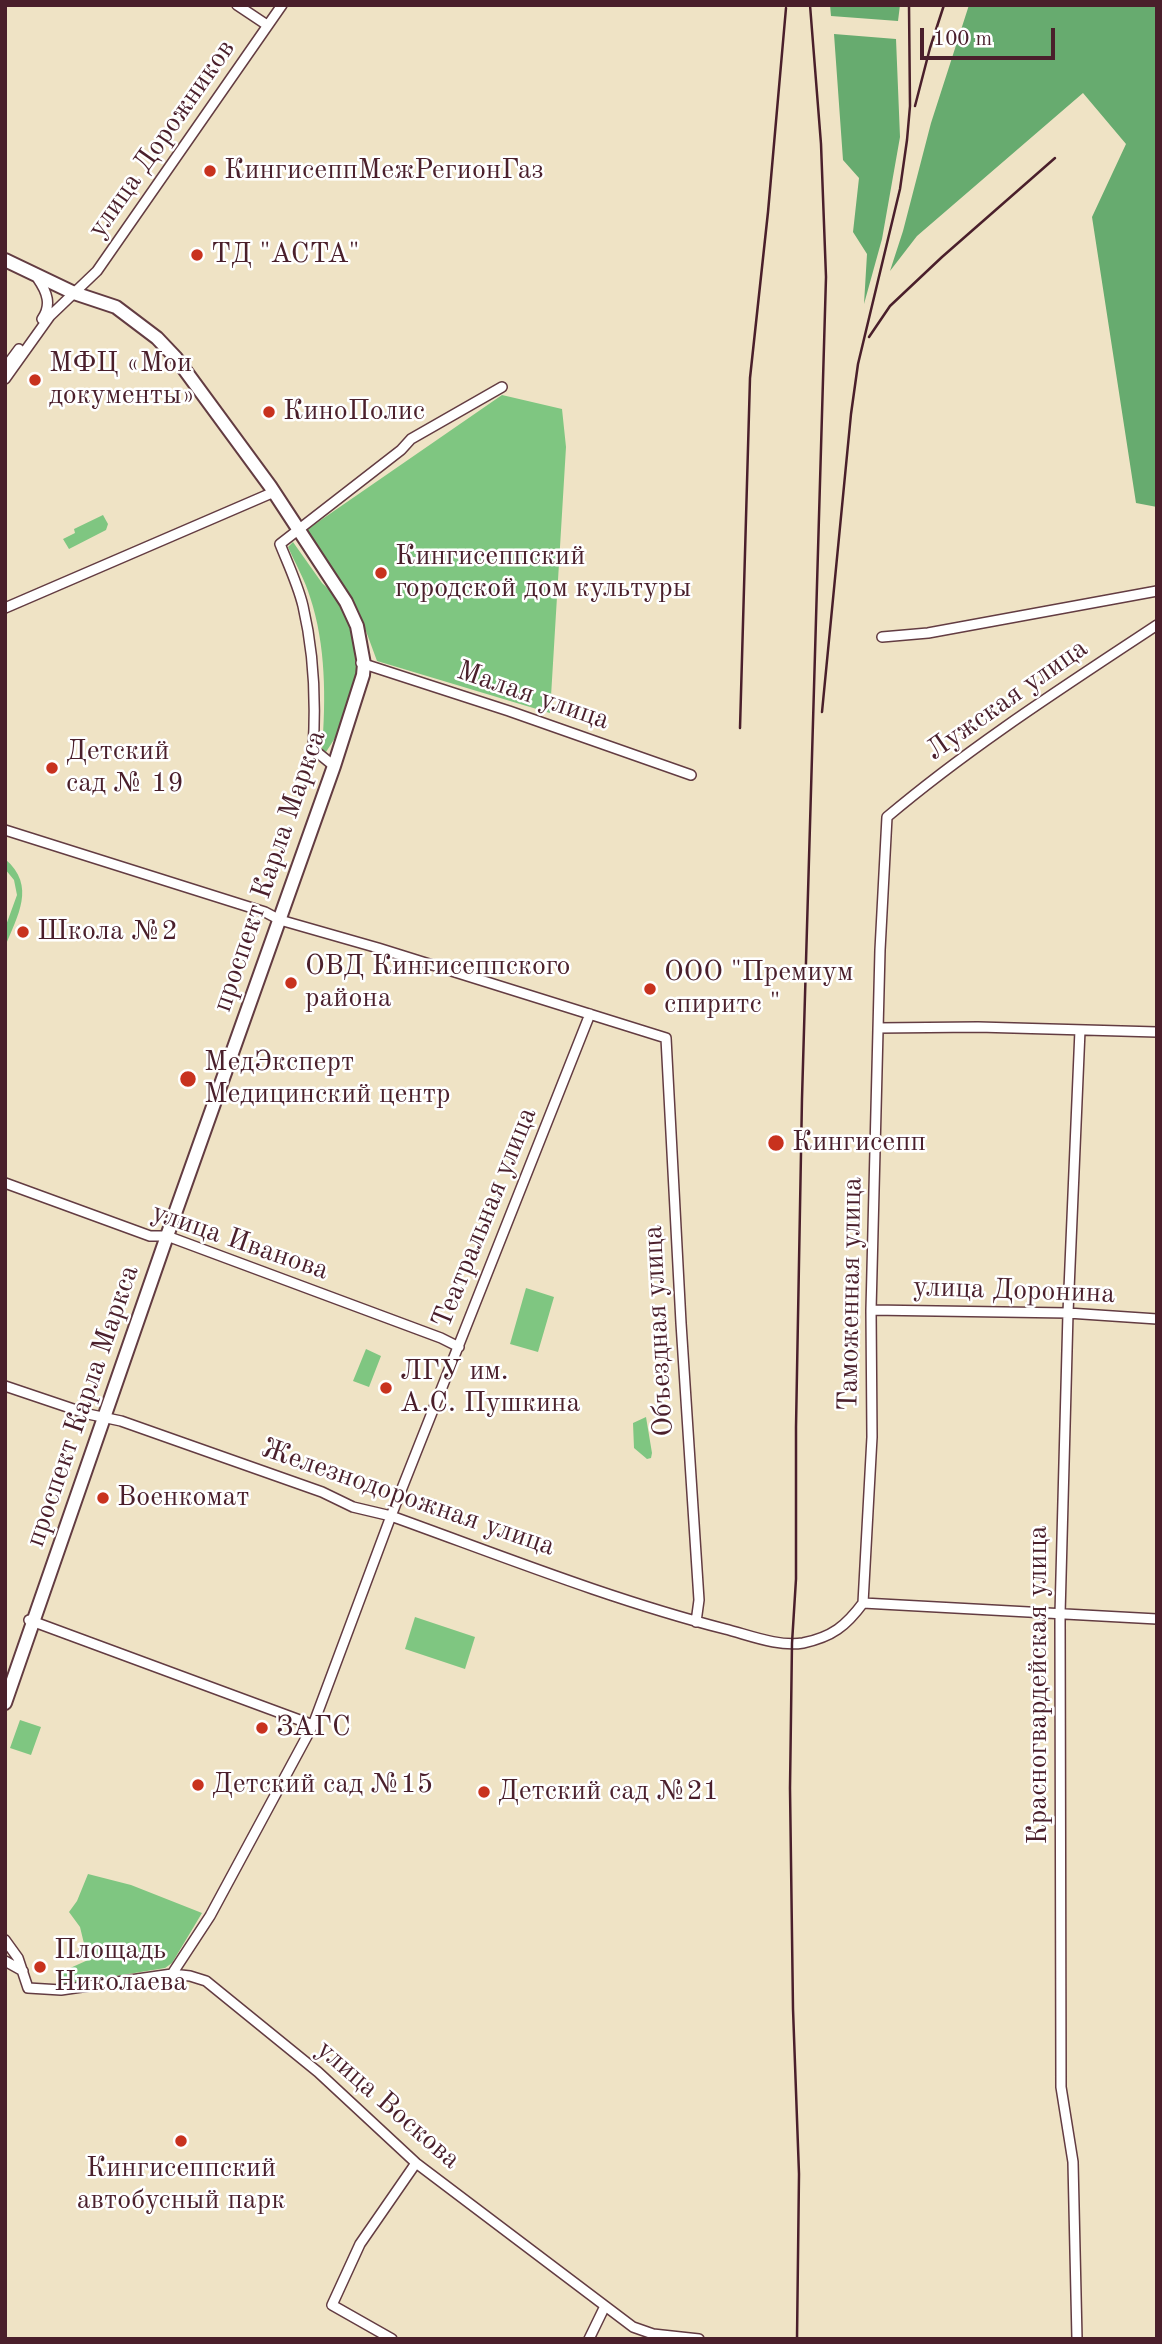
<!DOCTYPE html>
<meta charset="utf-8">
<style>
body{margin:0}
#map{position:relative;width:1162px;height:2344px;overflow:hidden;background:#efe3c5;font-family:"Old Standard TT",serif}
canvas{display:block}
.frame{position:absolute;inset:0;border:7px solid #4a1f2b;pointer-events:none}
.scale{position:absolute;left:920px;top:28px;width:135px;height:32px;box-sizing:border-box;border:4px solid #4a1f2b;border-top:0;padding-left:9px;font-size:21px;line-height:24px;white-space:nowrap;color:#4a1f2b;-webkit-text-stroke:5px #fff;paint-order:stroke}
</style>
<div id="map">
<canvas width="1162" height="2344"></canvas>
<div class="frame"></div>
<div class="scale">100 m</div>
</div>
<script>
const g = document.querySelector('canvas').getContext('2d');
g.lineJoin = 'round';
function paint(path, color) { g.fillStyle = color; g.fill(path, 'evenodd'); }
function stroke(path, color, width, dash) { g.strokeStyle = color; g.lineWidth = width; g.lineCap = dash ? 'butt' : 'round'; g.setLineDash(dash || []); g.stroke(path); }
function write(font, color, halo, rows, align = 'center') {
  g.font = font + ' "Old Standard TT",serif'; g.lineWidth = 5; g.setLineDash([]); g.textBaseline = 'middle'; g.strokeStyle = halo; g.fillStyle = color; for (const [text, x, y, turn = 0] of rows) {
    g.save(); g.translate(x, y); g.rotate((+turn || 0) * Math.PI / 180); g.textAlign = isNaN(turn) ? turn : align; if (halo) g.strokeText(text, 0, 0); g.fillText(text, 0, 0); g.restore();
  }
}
const green = new Path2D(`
 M502,395L562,409L566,447L550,713L377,661L359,612L305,531Z
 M103,515L108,524L106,530L69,549L63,539L75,533L74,529Z
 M293,542L322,583L341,601L353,628L355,659L359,674L344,724L326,752L322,750C326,699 326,645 310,597C305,580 295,563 288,547Z
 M5,859C37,886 17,916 5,947V928L17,895L14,880L5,869Z
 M526,1288L554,1297L538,1352L510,1344Z
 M366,1349L381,1356L369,1387L353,1381Z
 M646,1417L652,1453L651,1458L647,1459L634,1448L633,1423Z
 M415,1617L475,1637L465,1669L405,1649Z
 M20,1720L41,1727L31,1755L10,1748Z
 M88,1874L131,1885L202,1913L172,1963L165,1968L61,1985L59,1973L88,1960L80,1927L69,1912L77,1901Z`);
const forest = new Path2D(`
 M830,5H900L898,21L831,16Z
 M969,5H1157V507L1136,503L1092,217L1126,144L1083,93L917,236L890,271L903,231L931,123Z
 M834,34L896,39L900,137L882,239L864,304L867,254L853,232L859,178L843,160Z`);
const minor = new Path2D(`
 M237,5L267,25
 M38,279C47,292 52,305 42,319
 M5,368L19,349
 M5,379L50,316L97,271L282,5
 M5,608L274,492
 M882,637L928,633L1157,591
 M361,663L509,711L691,775
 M334,766L313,749C316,702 314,653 303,606C298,585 288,564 280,544L401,450L411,439L502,387
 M5,830L265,912L280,920L378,948L666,1038L681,1323L699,1600L696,1622
 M878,1028L978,1027L1157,1032
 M5,1183L150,1236H167L441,1338L459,1347
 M871,1310L1068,1313L1157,1319
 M5,1386L88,1414L121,1421L322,1492L353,1507L391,1516C502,1556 612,1600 725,1629C749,1635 778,1647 803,1643C832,1637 846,1626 863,1603
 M863,1603L872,1437L871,1310L880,950L887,817C971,746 1065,686 1157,625
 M863,1603L1157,1619
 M29,1620L313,1725
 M5,1940L18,1958L28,1988L61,1990L172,1974L190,1976L206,1981L318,2072L416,2163L633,2327L653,2334L699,2339
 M5,1961L23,1971
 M172,1974L210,1916L313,1725L391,1516L590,1014
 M392,2339L332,2305L360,2244L416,2163
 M589,2339L605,2306
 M1077,2339L1073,2162L1061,2087L1060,1614L1068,1313L1080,1030`);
const major = new Path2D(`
 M5,260L74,293L116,307L157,338L176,358L270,486L346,602L357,626L364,664L363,675L334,766L167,1236L5,1703`);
const rail = new Path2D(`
 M915,106L930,48L944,5
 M869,337L890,306L942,257L1055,158
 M822,712L851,414L858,364L900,189L907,140L910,106L909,5
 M740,728L750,378L768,212L786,8
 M797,2339L799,2174L793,2009L790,1788L792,1643L796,1579V1427L802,1098L826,277L821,144L810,5`);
const markers = [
 [210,171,7,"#c8321e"],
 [197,255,7,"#c8321e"],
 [35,380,7,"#c8321e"],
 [269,412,7,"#c8321e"],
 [381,573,7,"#c8321e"],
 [52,768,7,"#c8321e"],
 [23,932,7,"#c8321e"],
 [291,983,7,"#c8321e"],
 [650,989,7,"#c8321e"],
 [188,1079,9,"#c8321e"],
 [776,1143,9,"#c8321e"],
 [386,1388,7,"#c8321e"],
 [103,1498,7,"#c8321e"],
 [262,1728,7,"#c8321e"],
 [198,1785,7,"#c8321e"],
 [484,1792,7,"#c8321e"],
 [40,1967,7,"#c8321e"],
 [181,2141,7,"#c8321e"]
];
const streetNames = [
 ["улица Дорожников",162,139,-55],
 ["Малая улица",533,696,19],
 ["Лужская улица",1007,700,-35],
 ["проспект Карла Маркса",270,871,-71],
 ["Театральная улица",485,1218,-68],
 ["улица Иванова",240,1242,19],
 ["улица Доронина",1014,1291,2],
 ["Таможенная улица",851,1294,-89],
 ["Объездная улица",659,1331,-93],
 ["проспект Карла Маркса",83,1406,-71],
 ["Железнодорожная улица",408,1498,19],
 ["Красногвардейская улица",1039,1685,-90],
 ["улица Воскова",388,2105,41]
];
const poiNames = [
 ["КингисеппМежРегионГаз",224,171],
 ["ТД \"АСТА\"",211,255],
 ["МФЦ «Мои",49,364],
 ["документы»",49,396],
 ["КиноПолис",283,412],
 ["Кингисеппский",395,557],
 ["городской дом культуры",395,589],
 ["Детский",66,752],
 ["сад № 19",66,784],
 ["Школа №2",37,932],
 ["ОВД Кингисеппского",305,967],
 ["района",305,999],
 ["ООО \"Премиум",664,973],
 ["спиритс \"",664,1005],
 ["МедЭксперт",204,1063],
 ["Медицинский центр",204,1095],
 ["Кингисепп",792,1143],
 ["ЛГУ им.",400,1372],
 ["А.С. Пушкина",400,1404],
 ["Военкомат",117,1498],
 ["ЗАГС",276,1728],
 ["Детский сад №15",212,1785],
 ["Детский сад №21",498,1792],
 ["Площадь",54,1951],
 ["Николаева",54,1983],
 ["Кингисеппский",181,2169,"center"],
 ["автобусный парк",181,2201,"center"]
];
paint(green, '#7fc681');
paint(forest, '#67ab6f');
stroke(minor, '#633c42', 12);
stroke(major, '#633c42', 16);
stroke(minor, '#fff', 9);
stroke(major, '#fff', 12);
stroke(rail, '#4a1f2b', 2.5);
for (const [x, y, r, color] of markers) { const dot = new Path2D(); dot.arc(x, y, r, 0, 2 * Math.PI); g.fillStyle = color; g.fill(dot); stroke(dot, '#fff', 2.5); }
write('28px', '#4a1f2b', '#fff', streetNames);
write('28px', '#4a1f2b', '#fff', poiNames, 'left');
</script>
